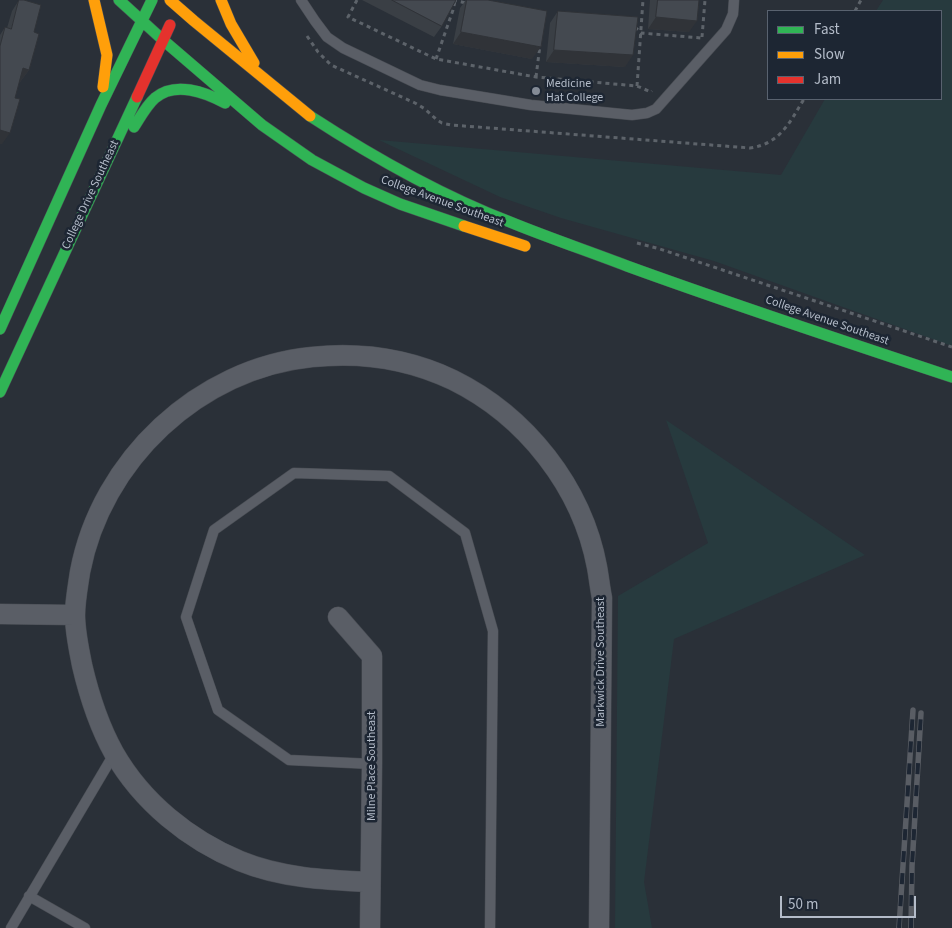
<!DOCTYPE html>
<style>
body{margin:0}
#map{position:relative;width:952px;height:928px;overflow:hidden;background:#2a3038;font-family:"Source Sans 3",sans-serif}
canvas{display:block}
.legend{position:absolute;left:767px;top:10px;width:175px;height:90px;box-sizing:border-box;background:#1d2633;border:1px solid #59626f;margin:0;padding:6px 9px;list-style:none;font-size:15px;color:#b4bcc9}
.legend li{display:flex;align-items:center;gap:10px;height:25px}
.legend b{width:25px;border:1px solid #59626f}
.scale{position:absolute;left:780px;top:896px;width:136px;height:22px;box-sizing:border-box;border:2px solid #b4bcc9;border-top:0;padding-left:6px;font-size:15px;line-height:18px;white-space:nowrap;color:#b4bcc9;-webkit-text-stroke:4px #1d2633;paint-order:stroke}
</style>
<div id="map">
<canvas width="952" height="928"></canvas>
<ul class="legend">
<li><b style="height:6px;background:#30b455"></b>Fast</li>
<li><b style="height:6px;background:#ff9f0a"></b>Slow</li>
<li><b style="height:6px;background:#e5322d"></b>Jam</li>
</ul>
<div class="scale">50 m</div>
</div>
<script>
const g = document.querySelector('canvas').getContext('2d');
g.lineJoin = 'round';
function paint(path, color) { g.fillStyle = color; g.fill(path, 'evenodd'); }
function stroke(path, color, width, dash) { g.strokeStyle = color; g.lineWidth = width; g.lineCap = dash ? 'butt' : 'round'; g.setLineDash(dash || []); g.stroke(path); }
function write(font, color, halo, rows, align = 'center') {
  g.font = font + ' "Source Sans 3",sans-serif'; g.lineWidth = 5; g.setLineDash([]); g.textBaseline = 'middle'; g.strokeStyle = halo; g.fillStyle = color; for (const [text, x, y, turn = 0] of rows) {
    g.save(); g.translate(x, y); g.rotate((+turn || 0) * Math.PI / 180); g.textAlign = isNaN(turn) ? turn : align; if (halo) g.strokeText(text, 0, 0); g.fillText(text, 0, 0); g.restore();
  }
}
const green = new Path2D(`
 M883,0H952V346L714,261L561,218L500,197L379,140L781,175L825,99H941V11H876Z
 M666,420L865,555L674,639L644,882L652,928H615L618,596L708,543Z`);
const path = new Path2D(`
 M357,0L348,17L436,59L536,77L637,86L651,92L652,91
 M453,0L466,3
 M855,11L861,0
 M635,27L641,33L701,38
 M307,36L318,52L331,65L415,103L425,109L437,120L442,123L451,125L750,148C780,144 790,122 804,99
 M702,37L705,0
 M436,59L453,10L455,1
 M536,77L540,45
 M637,86L643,0
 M637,243L660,249L952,347`);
const lane = new Path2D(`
 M301,0L315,21L327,37L343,48L420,85L440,90L531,105L632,115L647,113L656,109L726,30L733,14L734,0
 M372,764L289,760L218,710L186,617L214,530L294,473L389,476L465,533L493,631L490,928
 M29,896L85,928
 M11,928L114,754`);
const street = new Path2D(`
 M0,614L75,615
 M338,617L372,656V764L370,928
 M370,882C326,880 281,878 240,861C189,840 142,802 114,753C99,726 89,695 82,665C79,649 75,632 75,615C75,601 78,586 80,572C101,460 199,368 312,357C360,352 409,359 453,380C526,416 582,487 597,567C599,578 600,588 602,598L599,928`);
const fast = new Path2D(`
 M119,0L163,40L262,125L312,160L364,188L400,204L464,226
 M310,116C373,157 440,195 510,222C549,238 588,251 627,266C734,305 843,341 952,377
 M134,127C140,118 146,106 155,98C175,81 205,92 225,103
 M0,329L101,105L152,0
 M0,392L137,97`);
const slow = new Path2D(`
 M94,0L107,55L103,87
 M170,0L194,21L310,116
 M221,0L231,24L254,63
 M464,226L525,246`);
const jam = new Path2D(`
 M137,97L170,25`);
const rail = new Path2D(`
 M899,928L913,710
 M911,928L912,866L921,713`);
const wall = new Path2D(`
 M19,0H24L34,32L29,70L20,82L19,81L2,144H0V35L5,27L7,28L12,11Z
 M362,0H456L442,26L434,37Z
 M466,0H488L532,59L453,44L460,8Z
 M650,0H699L689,32L648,29Z
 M558,11L625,67L546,62L550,23Z`);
const shadedWall = new Path2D(`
 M656,17L697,21L689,32L648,29Z
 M461,32L541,47L532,59L453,44Z
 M554,50L633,55L625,67L546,62Z
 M23,68L29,70L20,82L15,80Z
 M0,130L10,133L2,144H0Z`);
const building = new Path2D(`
 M19,0H24L41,5L34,32L39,34L29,70L23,68L15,98L20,99L10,133L0,130V46L5,27L11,29Z
 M392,0H456L442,26Z
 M467,0H488L547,11L541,47L461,32Z
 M658,0H699L697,21L656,17Z
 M558,11L638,17L633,55L554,50Z`);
const markers = [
 [536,91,5,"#848b96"]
];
const poiNames = [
 ["Medicine",546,84],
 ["Hat College",546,98]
];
const streetNames = [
 ["College Drive Southeast",91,195,-65],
 ["College Avenue Southeast",442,202,20],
 ["College Avenue Southeast",827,321,19],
 ["Markwick Drive Southeast",601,662,-90],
 ["Milne Place Southeast",372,766,-90]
];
paint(green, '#273a3e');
stroke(lane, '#484c53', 11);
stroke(street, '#484c53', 21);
stroke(fast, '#484c53', 12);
stroke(slow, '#484c53', 12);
stroke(jam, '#484c53', 12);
stroke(path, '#5d636a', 3, [4, 4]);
stroke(lane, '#5a5e66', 10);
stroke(street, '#5a5e66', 20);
stroke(fast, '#30b455', 11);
stroke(slow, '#ff9f0a', 11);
stroke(jam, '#e5322d', 11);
stroke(rail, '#595d64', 5.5);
stroke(rail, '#1d2633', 4, [11]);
paint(wall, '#3a3f45');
paint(shadedWall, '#303338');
paint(building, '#444950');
stroke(building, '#303338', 1);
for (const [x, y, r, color] of markers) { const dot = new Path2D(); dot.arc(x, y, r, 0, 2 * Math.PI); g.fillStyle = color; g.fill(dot); stroke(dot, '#1d2633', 2); }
write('12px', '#b4bcc9', '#1d2633', poiNames, 'left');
write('12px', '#b4bcc9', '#1d2633', streetNames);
</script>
